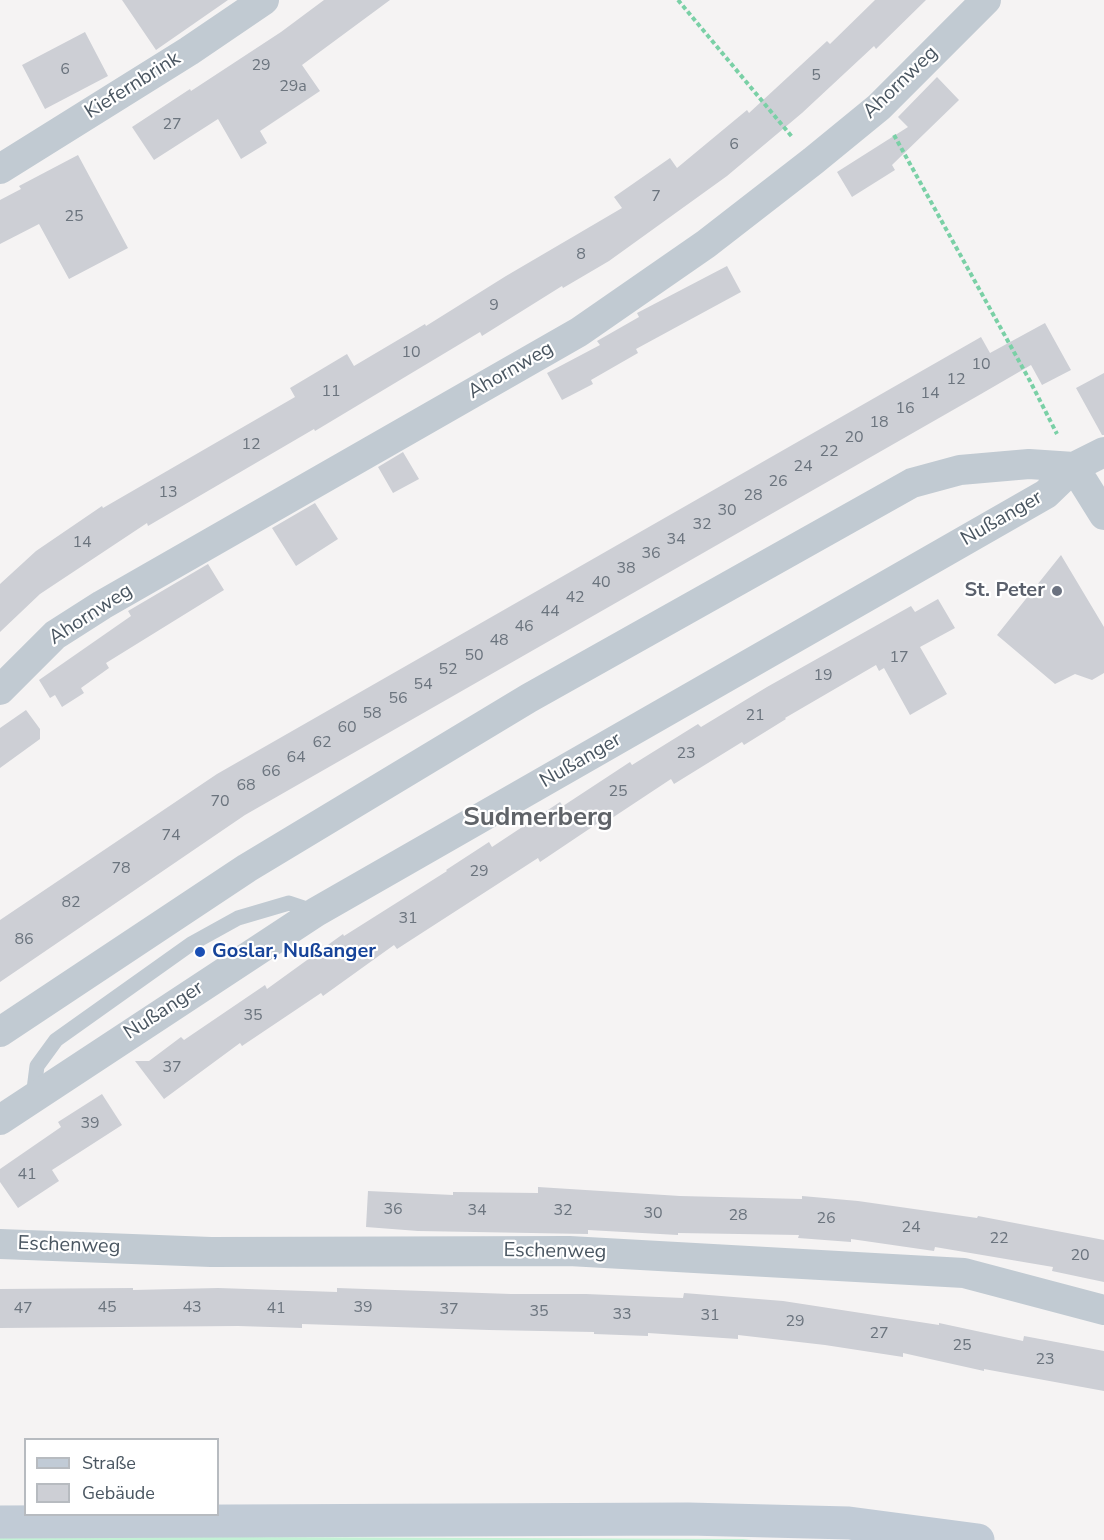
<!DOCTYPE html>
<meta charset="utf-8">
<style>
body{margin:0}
#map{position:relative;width:1104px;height:1540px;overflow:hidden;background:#f5f3f3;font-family:"Nunito Sans",sans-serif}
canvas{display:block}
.legend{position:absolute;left:24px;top:1438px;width:195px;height:78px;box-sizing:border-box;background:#fff;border:2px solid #b7bbc0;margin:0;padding:8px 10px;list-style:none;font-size:18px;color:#4a5661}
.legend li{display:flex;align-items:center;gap:12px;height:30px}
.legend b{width:30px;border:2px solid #b7bbc0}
</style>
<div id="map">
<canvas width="1104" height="1540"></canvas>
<ul class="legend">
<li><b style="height:8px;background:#c1cbd6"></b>Straße</li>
<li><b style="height:16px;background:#cdcfd5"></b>Gebäude</li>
</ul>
</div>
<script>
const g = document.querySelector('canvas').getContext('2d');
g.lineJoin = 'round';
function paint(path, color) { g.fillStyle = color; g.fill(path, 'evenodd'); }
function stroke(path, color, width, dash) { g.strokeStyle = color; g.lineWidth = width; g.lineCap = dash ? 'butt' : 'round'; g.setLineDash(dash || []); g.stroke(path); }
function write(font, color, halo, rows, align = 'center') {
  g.font = font + ' "Nunito Sans",sans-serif'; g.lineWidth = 4.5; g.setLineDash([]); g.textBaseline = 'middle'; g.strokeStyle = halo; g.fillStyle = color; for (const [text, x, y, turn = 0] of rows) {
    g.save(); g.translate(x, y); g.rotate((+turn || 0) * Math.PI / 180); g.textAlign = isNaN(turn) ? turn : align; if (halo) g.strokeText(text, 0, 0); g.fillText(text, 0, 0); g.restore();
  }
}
const green = new Path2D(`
 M0,1536L743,1539L752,1540H0Z`);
const building = new Path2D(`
 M122,0H228L156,50Z
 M324,0H390L302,65L320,91L260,131L267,143L241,159L218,119L154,160L132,127L190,89L191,91L281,32Z
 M875,0H926L876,49L874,46L802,113L727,176L609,261L563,288L562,286L482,336L480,332L315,431L314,429L148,526L147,523L40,594L0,632V584L36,551L102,506L103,508L295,397L290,388L347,354L354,366L425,324L426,326L506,276L622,208L614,197L670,158L677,168L747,110L749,113L827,41L830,44Z
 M85,32L108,76L45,109L22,65Z
 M937,77L959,100L892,165L895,170L852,197L837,172L908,127L898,117Z
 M78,155L128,248L69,279L39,224L0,244V200L21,189L19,186Z
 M727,266L741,292L636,349L638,353L591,380L593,384L562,400L547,373L600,345L597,341L639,317L637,313Z
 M1045,323L1071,370L1042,385L1031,365L981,394L245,815L0,982V920L217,774L981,337L990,353Z
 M1104,373V435H1102L1076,388Z
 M403,452L419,479L393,493L378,467Z
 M315,503L338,539L296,566L272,528Z
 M1061,555L1104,627V673L1092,680L1075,674L1055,684L997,635Z
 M208,564L224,590L106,663L109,668L81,688L84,693L62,707L55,695L50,698L39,680L131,616L128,611Z
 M938,599L955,628L920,647L947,694L910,715L884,668L879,671L876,665L785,718L786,719L744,745L742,742L674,784L671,779L606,822L604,819L540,862L538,858L397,949L394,945L323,996L321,993L242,1046L240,1043L164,1099L135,1061H149L181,1037L184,1040L265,985L267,989L343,934L344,936L447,871L446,870L489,842L492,847L560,802L563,806L630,762L632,765L698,724L701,727L767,687L911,606L915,612Z
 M26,710L40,729V739L0,768V728Z
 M102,1094L122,1125L52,1170L59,1181L18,1208L0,1182V1169L61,1127L58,1122Z
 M538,1187L680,1196L802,1199V1196L858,1201L977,1218L978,1216L1104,1240V1282L1052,1271L1053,1267L935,1247L934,1251L851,1239V1242L798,1238L799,1235L678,1233V1235L588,1230V1234L418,1231L366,1227L368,1191L453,1195V1192L538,1193Z
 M133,1288V1290L218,1288L337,1292V1288L511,1294H586L683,1298L684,1293L783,1301L939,1325V1323L1023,1341L1024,1336L1104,1351V1391L984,1369V1371L903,1353V1357L825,1345L738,1335V1339L648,1333V1336L594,1334V1332L489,1330L302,1324V1328L238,1326L0,1328V1289Z`);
const path = new Path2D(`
 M678,0L793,138
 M894,135L1030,381L1057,434`);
const lane = new Path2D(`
 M33,1097L37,1066L56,1040L191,944L238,918L289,903L316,912`);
const street = new Path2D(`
 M0,169L189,51L264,0
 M1074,467L1104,515
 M0,690L55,635L102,605L579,332L706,244L813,161L879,107L986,0
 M0,1032L247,868L529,698L912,483L960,470L1029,464L1074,467
 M0,1120L316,912L1046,494L1074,467L1104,452
 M0,1244L211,1252L569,1251L964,1273L1104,1310`);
const secondary = new Path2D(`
 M0,1522L688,1519L849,1523L978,1540`);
const markers = [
 [1057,591,6,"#6b7280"],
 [200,952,6,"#1a4fb4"]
];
const numberNames = [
 ["29",261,66],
 ["6",65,70],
 ["5",816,76],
 ["29a",293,87],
 ["27",172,125],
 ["6",734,145],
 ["7",656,197],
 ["25",74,217],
 ["8",581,255],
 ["9",494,306],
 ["10",411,353],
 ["10",981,365],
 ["12",956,380],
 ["11",331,392],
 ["14",930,394],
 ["16",905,409],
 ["18",879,423],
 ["20",854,438],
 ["12",251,445],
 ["22",829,452],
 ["24",803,467],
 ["26",778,482],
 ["13",168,493],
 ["28",753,496],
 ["30",727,511],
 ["32",702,525],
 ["34",676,540],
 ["14",82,543],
 ["36",651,554],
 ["38",626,569],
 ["40",601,583],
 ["42",575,598],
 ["44",550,612],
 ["46",524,627],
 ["48",499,641],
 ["50",474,656],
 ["17",899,658],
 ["52",448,670],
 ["19",823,676],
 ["54",423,685],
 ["56",398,699],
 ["58",372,714],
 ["21",755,716],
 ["60",347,728],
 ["62",322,743],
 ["23",686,754],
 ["64",296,758],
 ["66",271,772],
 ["68",246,786],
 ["25",618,792],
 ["70",220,802],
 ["74",171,836],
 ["78",121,869],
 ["29",479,872],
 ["82",71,903],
 ["31",408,919],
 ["86",24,940],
 ["35",253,1016],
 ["37",172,1068],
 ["39",90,1124],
 ["41",27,1175],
 ["36",393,1210],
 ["34",477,1211],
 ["32",563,1211],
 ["30",653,1214],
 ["28",738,1216],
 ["26",826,1219],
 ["24",911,1228],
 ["22",999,1239],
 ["20",1080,1256],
 ["45",107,1308],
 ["43",192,1308],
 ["39",363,1308],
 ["47",23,1309],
 ["41",276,1309],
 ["37",449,1310],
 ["35",539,1312],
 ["33",622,1315],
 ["31",710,1316],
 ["29",795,1322],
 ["27",879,1334],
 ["25",962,1346],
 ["23",1045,1360]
];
const streetNames = [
 ["Ahornweg",901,83,-44],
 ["Kiefernbrink",133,86,-32],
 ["Ahornweg",511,371,-30],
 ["Nußanger",1002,519,-30],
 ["Ahornweg",91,615,-33],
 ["Nußanger",581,761,-30],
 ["Nußanger",164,1011,-33],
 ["Eschenweg",69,1246,2],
 ["Eschenweg",555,1252,1]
];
const worshipNames = [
 ["St. Peter",1045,591]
];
const transitNames = [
 ["Goslar, Nußanger",212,952]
];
const districtNames = [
 ["Sudmerberg",538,819]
];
paint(green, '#c3f1d5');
paint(building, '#cdcfd5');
stroke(path, '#7ad0a6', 4, [4.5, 3]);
stroke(lane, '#c1cad2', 15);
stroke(street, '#c1cad2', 30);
stroke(secondary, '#c1cbd6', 33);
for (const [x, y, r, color] of markers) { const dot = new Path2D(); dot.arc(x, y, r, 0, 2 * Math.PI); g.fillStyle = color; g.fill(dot); stroke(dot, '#fff', 2); }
write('16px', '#6b747e', null, numberNames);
write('20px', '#4a5661', '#fff', streetNames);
write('bold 20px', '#5b616d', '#fff', worshipNames, 'right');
write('bold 20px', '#164399', '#fff', transitNames, 'left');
write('bold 26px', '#5f6368', '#fff', districtNames);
</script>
